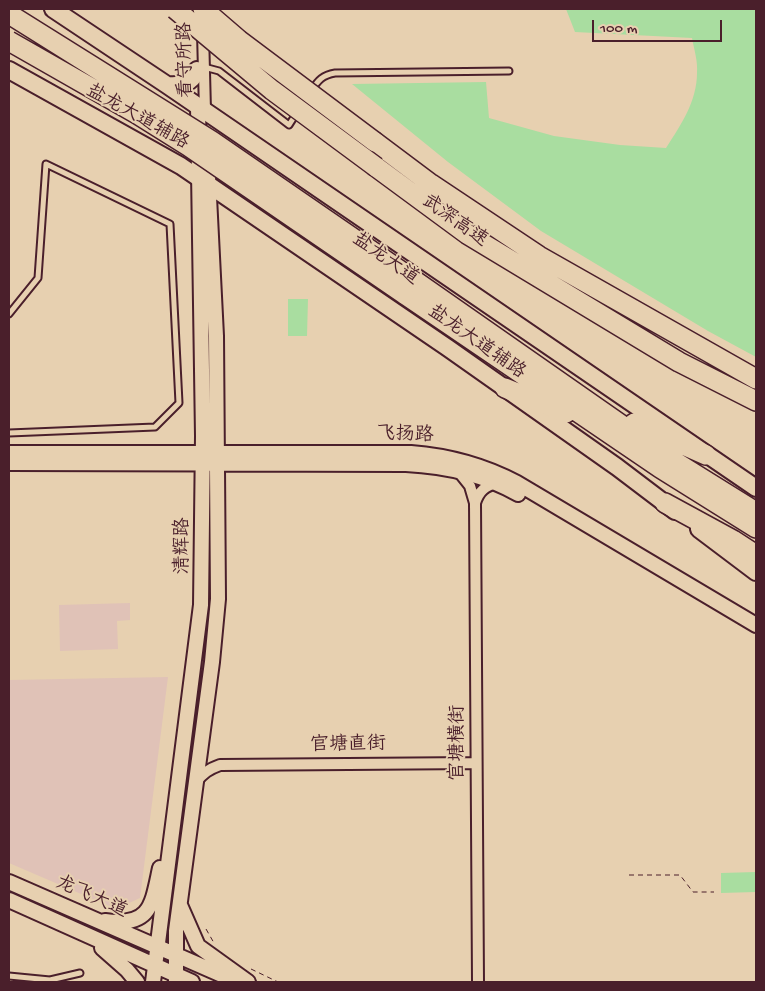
<!DOCTYPE html>
<meta charset="utf-8">
<style>
body{margin:0}
#map{position:relative;width:765px;height:991px;overflow:hidden;background:#e7d0b0;font-family:"Gochi Hand",sans-serif}
canvas{display:block}
.frame{position:absolute;inset:0;border:10px solid #4a1f2b;pointer-events:none}
.scale{position:absolute;left:592px;top:20px;width:130px;height:22px;box-sizing:border-box;border:2px solid #4a1f2b;border-top:0;padding-left:6px;font-size:15px;line-height:18px;white-space:nowrap;color:#4a1f2b;-webkit-text-stroke:4px #e7d0b0;paint-order:stroke}
</style>
<div id="map">
<canvas width="765" height="991"></canvas>
<div class="frame"></div>
<div class="scale">100 m</div>
</div>
<script>
const g = document.querySelector('canvas').getContext('2d');
g.lineJoin = 'round';
function paint(path, color) { g.fillStyle = color; g.fill(path, 'evenodd'); }
function stroke(path, color, width, dash) { g.strokeStyle = color; g.lineWidth = width; g.lineCap = dash ? 'butt' : 'round'; g.setLineDash(dash || []); g.stroke(path); }
function write(font, color, halo, rows, align = 'center') {
  g.font = font + ' "Gochi Hand","LXGW WenKai TC",sans-serif'; g.lineWidth = 4; g.setLineDash([]); g.textBaseline = 'middle'; g.strokeStyle = halo; g.fillStyle = color; for (const [text, x, y, turn = 0] of rows) {
    g.save(); g.translate(x, y); g.rotate((+turn || 0) * Math.PI / 180); g.textAlign = isNaN(turn) ? turn : align; if (halo) g.strokeText(text, 0, 0); g.fillText(text, 0, 0); g.restore();
  }
}
const built = new Path2D(`
 M130,603V620L117,621L118,649L60,651L59,605Z
 M168,677L140,898L116,909L9,863V680Z`);
const green = new Path2D(`
 M566,9H756V357L708,331L541,231L448,162L352,84L486,82L489,118L554,136L620,145L666,148C681,125 697,101 697,73C698,61 694,49 692,38L575,32Z
 M288,299H308L307,336H288Z
 M756,872V892L721,893V873Z`);
const path = new Path2D(`
 M629,875H680L693,892H714
 M206,929L214,943
 M251,969L278,982`);
const lane = new Path2D(`
 M204,67L219,71L289,125L296,114
 M312,90C318,80 323,75 335,73L509,71
 M9,314L38,278L46,164L170,224L179,403L155,427L9,433
 M9,976L50,980L80,973`);
const street = new Path2D(`
 M203,32L205,111
 M458,471L470,486L475,503L478,982
 M475,503C479,491 485,486 497,483
 M196,782C203,773 209,769 220,765L476,763`);
const secondary = new Path2D(`
 M9,453H411C450,456 483,465 517,483L756,625
 M9,463L406,464C446,466 483,474 518,494
 M9,882L238,982
 M9,900L192,982
 M180,905L198,946L248,982
 M105,921C151,927 152,905 160,868
 M102,948L127,970L137,982
 M153,982L201,605L203,436L198,106
 M176,982V931L212,662L218,599L216,336L208,177`);
const primary = new Path2D(`
 M53,9L167,85L756,488
 M9,70L181,166L448,348L617,467L675,511
 M167,85C181,86 192,84 197,70
 M699,529L756,572`);
const highway = new Path2D(`
 M375,142L431,184L539,256L756,379
 M376,167L467,234L679,362L756,401
 M411,278L666,456L756,512
 M404,294L660,468L756,528
 M505,388L566,413
 M634,423L706,455
 M665,503L733,540L756,555`);
const highwayBridge = new Path2D(`
 M175,9L272,90L376,167
 M203,9L239,40L375,142
 M9,14L212,141L411,278
 M9,41L137,114L188,146L404,294`);
const streetNames = [
 ["看守所路",187,60,-91],
 ["盐龙大道辅路",137,118,29],
 ["武深高速",454,222,35],
 ["盐龙大道",385,260,35],
 ["盐龙大道辅路",476,343,35],
 ["飞扬路",405,436,2],
 ["清辉路",184,546,-90],
 ["官塘横街",459,743,-90],
 ["官塘直街",348,746,-1],
 ["龙飞大道",91,898,24]
];
paint(built, '#e0c2b7');
paint(green, '#a9dda0');
stroke(lane, '#4a1f2b', 9);
stroke(street, '#4a1f2b', 14);
stroke(secondary, '#4a1f2b', 18);
stroke(primary, '#4a1f2b', 20);
stroke(highway, '#4a1f2b', 22);
stroke(path, '#4a1f2b', 1, [5, 4]);
stroke(lane, '#e7d0b0', 5);
stroke(street, '#e7d0b0', 10);
stroke(secondary, '#e7d0b0', 14);
stroke(primary, '#e7d0b0', 16);
stroke(highway, '#e7d0b0', 19);
stroke(highwayBridge, '#4a1f2b', 22, []);
stroke(highwayBridge, '#e7d0b0', 19);
write('19px', '#4a1f2b', '#e7d0b0', streetNames);
</script>
